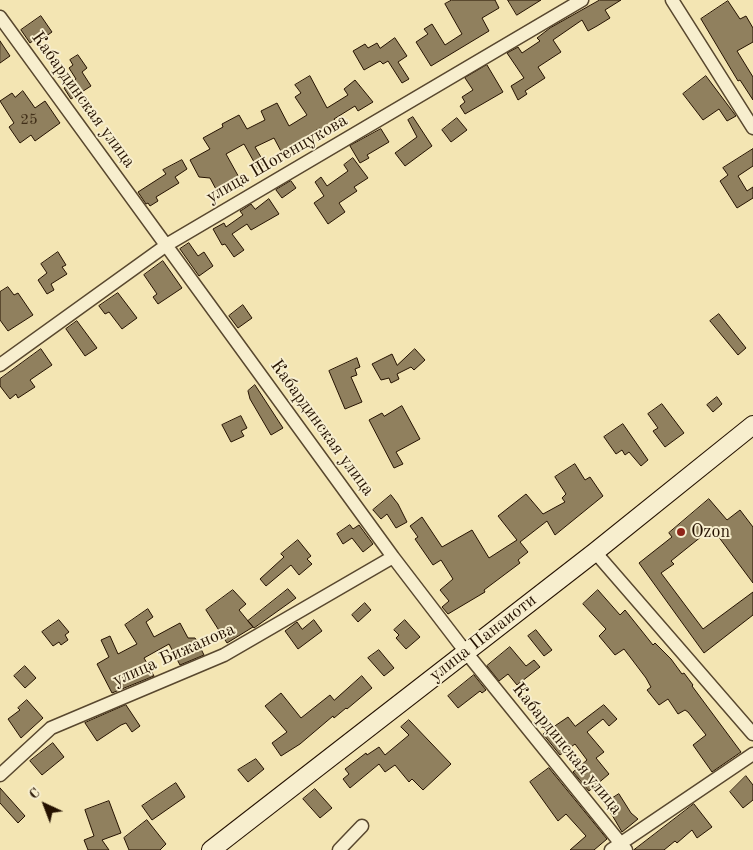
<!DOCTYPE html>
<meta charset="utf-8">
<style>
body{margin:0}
#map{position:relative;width:753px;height:850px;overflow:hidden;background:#f3e5b3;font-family:"Old Standard TT",serif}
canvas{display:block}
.north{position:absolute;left:20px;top:780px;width:50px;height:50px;-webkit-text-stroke:4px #f7eece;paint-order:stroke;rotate:317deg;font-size:14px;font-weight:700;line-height:20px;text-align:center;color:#251201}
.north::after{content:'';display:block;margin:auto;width:18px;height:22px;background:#251201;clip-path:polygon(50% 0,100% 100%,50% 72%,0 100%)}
</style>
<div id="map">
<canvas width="753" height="850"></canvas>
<div class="north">С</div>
</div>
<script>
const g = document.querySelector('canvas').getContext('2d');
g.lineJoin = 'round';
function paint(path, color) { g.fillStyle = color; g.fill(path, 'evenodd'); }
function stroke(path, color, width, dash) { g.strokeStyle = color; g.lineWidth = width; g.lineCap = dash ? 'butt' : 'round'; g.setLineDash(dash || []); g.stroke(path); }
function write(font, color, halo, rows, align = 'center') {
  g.font = font + ' "Old Standard TT",serif'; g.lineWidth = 4; g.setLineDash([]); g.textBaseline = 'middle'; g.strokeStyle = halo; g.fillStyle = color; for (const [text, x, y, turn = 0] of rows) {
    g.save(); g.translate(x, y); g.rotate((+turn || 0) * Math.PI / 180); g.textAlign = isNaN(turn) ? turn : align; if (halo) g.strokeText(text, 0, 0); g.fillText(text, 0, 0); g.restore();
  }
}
const building = new Path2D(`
 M452,0H495L499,8L482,18L489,31L431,66L416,42L428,34L424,29L432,24L445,45L462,34L445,4Z
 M508,0H541L517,15Z
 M600,0H621L605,10L610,18L597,26L588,31L582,20L553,40L561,52L538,67L545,78L525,91L527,94L518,100L511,86L524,78L507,53L518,47L522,53L540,41L537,38L550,28Z
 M728,1L740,19L746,16L753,28V42L737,51L753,77V100L740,80L738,81L701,19Z
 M41,16L52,32L39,41L37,38L30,43L21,30Z
 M395,38L407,56L398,62L409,79L402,83L388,61L383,64L380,61L364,70L353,51L365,44L368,48L377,43L380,48Z
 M0,41L10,56L0,63Z
 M78,55L87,68L82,72L91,86L71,99L64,88L76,79L69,68L73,65L70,60Z
 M487,65L503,92L465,114L460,106L465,102L462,97L473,90L465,78Z
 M310,76L327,108L348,95L344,89L355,80L373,102L358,111L355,106L334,119L336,122L322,131L320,128L297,142L299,146L283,155L274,138L255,147L265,164L258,169L244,144L226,154L241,181L218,193L210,178L199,177L190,160L210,149L203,138L223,127L222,124L239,115L247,129L265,120L261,111L277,103L289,126L307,115L295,97L301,93L295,85Z
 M706,76L736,116L727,121L719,109L703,120L683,94Z
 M23,91L35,108L45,101L60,123L35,141L31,135L20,143L9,127L14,123L0,101L12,93L15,97Z
 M413,117L432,146L405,166L395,153L417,137L408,120Z
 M457,118L467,130L451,142L442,130Z
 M381,129L389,142L367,155L369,158L360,163L350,146Z
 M753,149V166L738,176L747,191L753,187V198L737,208L720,181L728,175L723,168Z
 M353,158L368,178L354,187L357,191L339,203L345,212L328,224L314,203L324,196L315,182L321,177L327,186L348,171L344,165Z
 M182,160L187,169L175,177L179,183L156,197L158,201L150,206L148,203L146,204L138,192L166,174L163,170Z
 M291,181L296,188L282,198L276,190Z
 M269,199L279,214L251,230L247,224L232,234L244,250L234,257L225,244L222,245L213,229L224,223L226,227L243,215L240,211L242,210L251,204L255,209Z
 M189,243L198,256L204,252L213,266L199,276L180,249Z
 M58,252L66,265L62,267L67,274L51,284L54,290L47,294L38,280L47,273L41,264Z
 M163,261L182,288L158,304L153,297L157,294L144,275Z
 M8,287L14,295L18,293L33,315L8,331L0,320V292Z
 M118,293L137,318L122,329L109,312L105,314L99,306Z
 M243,305L252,318L238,328L229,316Z
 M719,314L746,348L738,355L710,321Z
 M77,321L97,348L85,356L66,329Z
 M41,349L52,365L30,380L35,387L18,398L16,394L10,399L0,386V379Z
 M415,349L425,360L414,370L411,367L397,374L399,379L391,383L389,378L381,380L372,364L392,354L397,365Z
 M357,358L360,367L355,369L357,375L351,377L362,402L345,409L329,371Z
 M255,385L283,428L271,435L250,399L248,391Z
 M717,397L722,404L713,412L707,405Z
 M662,404L684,433L665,447L653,431L658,428L648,414Z
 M402,406L420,439L396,452L403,464L394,468L369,420L382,413L384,416Z
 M241,416L247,428L241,431L244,436L231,442L222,425Z
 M623,424L648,460L641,466L629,452L625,455L622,450L616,454L604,437Z
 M575,464L585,480L590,477L603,496L555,535L547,521L520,542L528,552L518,560L520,563L484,590L485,592L448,614L442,607L449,601L440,590L453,579L441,560L433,565L415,539L418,537L410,526L422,517L442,547L472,530L489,558L517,540L498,516L526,494L543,514L565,502L562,498L566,494L555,477Z
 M391,495L398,504L407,522L396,528L387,514L381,519L373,510Z
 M709,499L727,520L740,510L753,527V583L712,528L671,561L674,564L661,573L703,629L753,592V615L704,653L639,563L672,537L669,533Z
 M350,525L353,529L359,525L373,544L363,552L352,538L343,544L337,534Z
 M298,540L311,556L307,559L312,564L299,575L291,565L266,586L260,579L284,557L281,554Z
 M288,589L296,598L254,628L248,621Z
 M233,590L246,604L239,610L253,627L227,643L206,610Z
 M598,590L620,615L625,610L653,645L655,643L671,659L682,674L684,673L693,685L692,686L741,752L712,772L693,745L706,735L688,712L685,710L678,714L668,699L659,705L647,690L651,687L646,678L624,649L615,655L599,636L606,629L583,604Z
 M365,603L371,610L358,622L352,615Z
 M148,609L153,617L146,622L154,637L180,623L188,638H195L197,641L195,647L201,649L204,655L180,665L169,644L144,658L154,676L112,693L97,664L109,657L101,640L110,636L118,654L137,644L125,625Z
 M59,620L69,632L65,635L68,640L61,645L59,642L53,646L42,632Z
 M314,620L322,631L298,649L285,631L297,622L302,629Z
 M405,620L420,637L406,649L396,638L399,635L394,630Z
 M536,630L552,650L544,656L528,636Z
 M510,647L526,666L534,660L540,667L517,685L508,674L499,681L487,666Z
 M379,650L394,668L384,676L368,658Z
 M25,666L36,678L25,688L14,676Z
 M474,675L486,690L482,693L480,691L458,708L448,696Z
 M362,676L372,688L347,709L346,708L334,718L333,716L300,744L281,756L272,743L287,732L265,706L281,693L301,718L330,695L334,700Z
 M27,700L43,718L21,738L8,719L20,710L18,708Z
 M126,705L140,726L132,732L126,723L121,725L97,741L85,723Z
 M604,705L617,719L609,726L603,719L587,732L604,752L596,758L609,774L589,791L573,772L587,760L575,744L560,755L543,734L568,717L575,726Z
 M409,720L451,764L423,790L412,779L409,782L395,765L385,772L379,764L350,788L343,779L349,774L345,769L366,753L367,755L379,747L385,755L409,735L401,727Z
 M53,743L64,757L42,775L30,761Z
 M256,759L264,769L248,782L238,770Z
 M549,768L607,839L594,850H570L586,836L566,814L558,821L530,782Z
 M746,776L753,785V800L743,808L730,792Z
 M176,783L185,797L152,820L142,806Z
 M0,788L25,816L18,823L0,803Z
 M315,789L332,808L320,818L303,799Z
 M619,794L631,813L638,819L622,832L605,803Z
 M109,801L121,833L102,840L109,850H88L84,840L94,836L85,810Z
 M694,804L712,827L697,838L692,830L677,843L675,841L664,850H634Z
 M147,820L166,844L160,850H129L124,838Z`);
const street = new Path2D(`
 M672,0L753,128
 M0,17L393,557L465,651L626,850
 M0,365L168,244L582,0
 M595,552L753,734
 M0,775L51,728L224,655L393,557
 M339,850L362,826
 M611,850L753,754`);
const secondary = new Path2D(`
 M211,850L595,552L753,425`);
const markers = [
 [681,532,5,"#8f2418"]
];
const numberNames = [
 ["25",29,120]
];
const streetNames = [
 ["Кабардинская улица",83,100,54],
 ["улица Шогенцукова",277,159,-30],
 ["Кабардинская улица",322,428,54],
 ["улица Панаиоти",483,638,-38],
 ["улица Бижанова",174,655,-24],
 ["Кабардинская улица",567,749,51]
];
const poiNames = [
 ["Ozon",691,532]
];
paint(building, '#90805e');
stroke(building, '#251201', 1);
stroke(street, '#58472e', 15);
stroke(secondary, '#251201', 20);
stroke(street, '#f7eece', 12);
stroke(secondary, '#f7eece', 18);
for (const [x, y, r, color] of markers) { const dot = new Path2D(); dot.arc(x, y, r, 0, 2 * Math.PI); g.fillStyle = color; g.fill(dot); stroke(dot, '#f7eece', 2); }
write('15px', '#402e18', null, numberNames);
write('18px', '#251201', '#f7eece', streetNames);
write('18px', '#251201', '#f7eece', poiNames, 'left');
</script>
